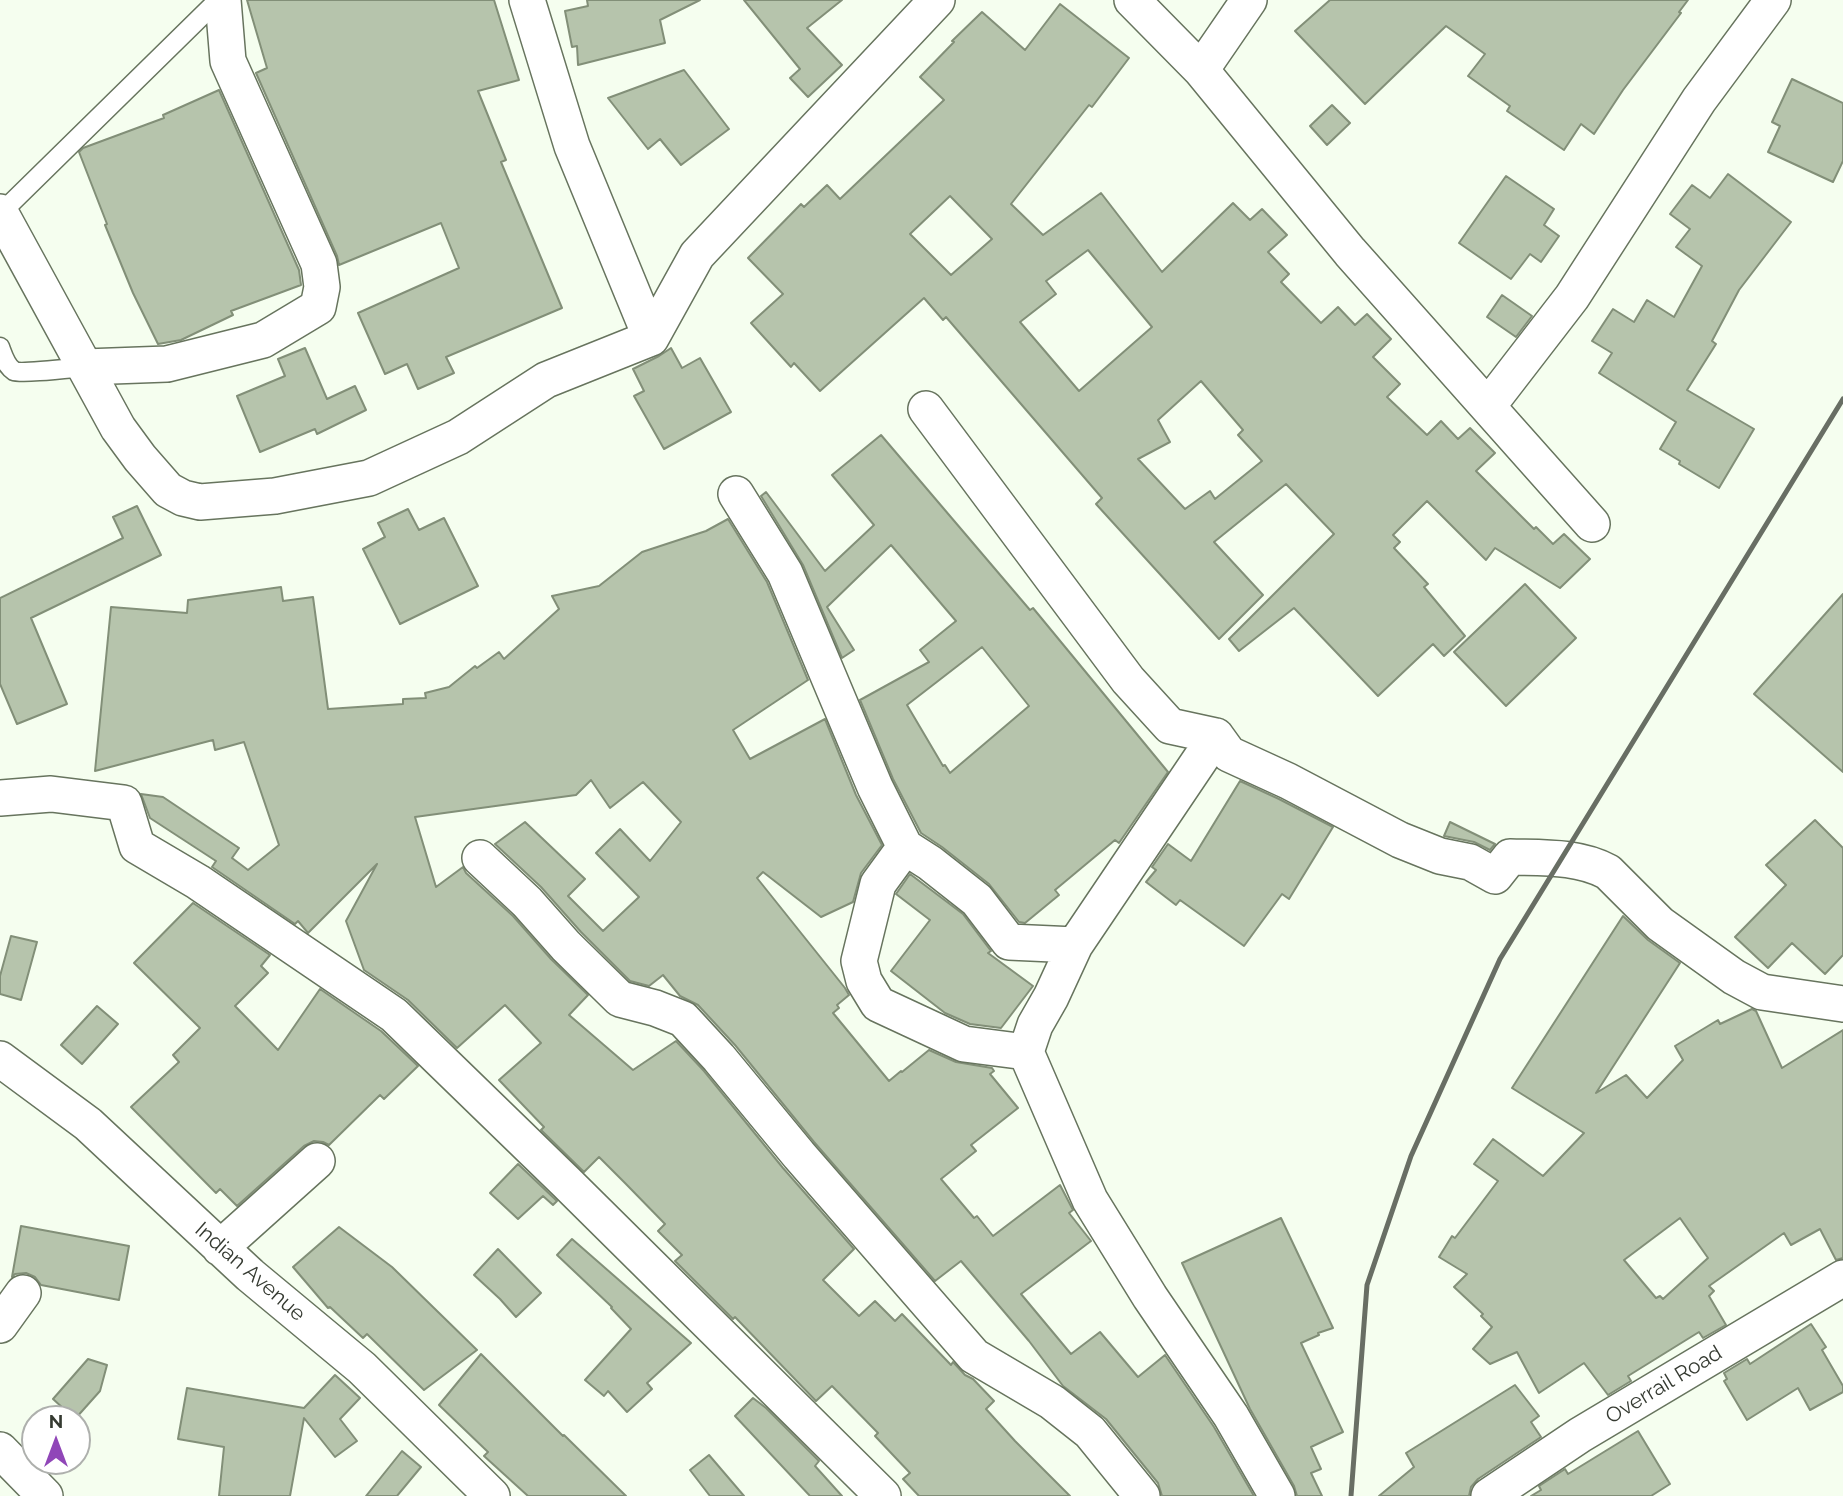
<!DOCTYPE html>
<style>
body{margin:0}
#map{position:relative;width:1843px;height:1496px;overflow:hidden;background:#f5feef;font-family:Raleway,sans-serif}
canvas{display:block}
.north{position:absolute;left:21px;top:1405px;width:70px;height:70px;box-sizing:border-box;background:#fff;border:2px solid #aeb0ad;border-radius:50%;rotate:0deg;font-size:19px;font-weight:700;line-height:28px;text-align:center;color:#353a31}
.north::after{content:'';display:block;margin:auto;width:24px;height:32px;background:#9046b8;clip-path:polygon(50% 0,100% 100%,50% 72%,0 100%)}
</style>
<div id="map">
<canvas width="1843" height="1496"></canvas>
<div class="north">N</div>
</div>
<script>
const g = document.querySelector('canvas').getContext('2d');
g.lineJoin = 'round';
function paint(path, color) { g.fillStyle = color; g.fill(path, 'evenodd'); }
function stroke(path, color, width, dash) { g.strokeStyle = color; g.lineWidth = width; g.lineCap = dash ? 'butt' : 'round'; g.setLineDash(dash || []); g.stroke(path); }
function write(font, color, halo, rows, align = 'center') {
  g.font = font + ' Raleway,sans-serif'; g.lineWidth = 7; g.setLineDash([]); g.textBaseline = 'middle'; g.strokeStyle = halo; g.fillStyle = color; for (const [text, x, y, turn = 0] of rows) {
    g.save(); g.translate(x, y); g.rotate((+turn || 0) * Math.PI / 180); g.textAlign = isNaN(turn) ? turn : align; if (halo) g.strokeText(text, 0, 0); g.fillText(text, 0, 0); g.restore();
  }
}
const building = new Path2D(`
 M247,0H494L519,80L478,91L506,160L501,162L562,308L446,357L454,373L418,389L407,364L385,374L358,313L459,268L441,223L339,265L337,256L256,73L267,68Z
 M587,0H700L660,20L665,43L578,65L577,46L572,47L565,11L588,6Z
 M744,0H842L807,28L842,65L808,97L790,78L800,69Z
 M1330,0H1688L1679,12L1681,13L1623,90L1594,134L1581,124L1564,150L1507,111L1510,106L1468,76L1485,54L1446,26L1365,104L1295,31Z
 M1060,4L1129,58L1092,107L1089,105L1011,204L1043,235L1101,193L1162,272L1233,203L1250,220L1262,209L1287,235L1268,252L1289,274L1281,282L1321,323L1338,307L1355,325L1367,314L1391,339L1373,357L1400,384L1387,397L1427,435L1441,421L1458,439L1470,428L1495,453L1476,471L1534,529L1536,527L1553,544L1564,534L1590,559L1560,588L1495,548L1486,560L1427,501L1393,535L1400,542L1394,548L1428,584L1424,587L1465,636L1444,656L1433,644L1378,696L1294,608L1239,651L1229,639L1334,534L1286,484L1214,542L1263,595L1219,639L1096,504L1102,498L946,317L943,320L924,298L820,391L794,363L791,367L751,323L783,294L748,258L801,204L804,207L827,185L840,199L944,100L920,77L954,42L952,41L982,12L1025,50ZM950,196L992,239L951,275L910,234ZM1088,250L1152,327L1079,391L1020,322L1056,294L1046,281ZM1201,381L1243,430L1238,435L1262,461L1215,499L1210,491L1185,509L1138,459L1170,442L1158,420Z
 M684,70L729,129L681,165L660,139L648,149L608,98Z
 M1792,79L1843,103V161L1833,182L1768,152L1780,126L1772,122Z
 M219,90L299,270L301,285L231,311L233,315L181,340L158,344L133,293L105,225L107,224L79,152L83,148L164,118L163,115Z
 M1332,105L1350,123L1327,145L1310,126Z
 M1728,174L1791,222L1739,290L1712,341L1716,344L1687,390L1754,429L1719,488L1679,464L1680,461L1660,449L1676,422L1599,373L1612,353L1592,341L1613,309L1634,322L1647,300L1674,317L1702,266L1676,247L1690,229L1670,214L1692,185L1710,198Z
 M1506,176L1554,209L1544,225L1559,236L1541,262L1530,254L1511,279L1459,243Z
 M1502,295L1532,316L1516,337L1487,317Z
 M305,348L327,399L355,386L366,410L317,434L315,429L260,452L237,396L285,376L278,359Z
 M671,348L682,368L700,358L731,412L664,449L634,396L644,391L633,369L659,356Z
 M881,435L1030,610L1033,608L1168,772L1119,843L1115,840L1055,890L1059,895L1025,923L1019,922L989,884L942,847L921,833L893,779L860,700L929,662L920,650L956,621L891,545L827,607L854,650L842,658L803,565L761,496L766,492L825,571L874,525L832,475ZM982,647L1029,706L950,773L945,765L943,766L907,705Z
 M137,506L161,555L31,618L67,704L17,724L0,684V598L123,538L113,517Z
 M408,509L419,530L444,518L478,586L400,624L363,549L385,537L378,523Z
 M728,519L767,582L808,680L733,730L750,759L825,719L856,795L882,845L861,873L853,902L821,917L763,872L757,878L845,988L849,995L837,1005L839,1008L833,1013L889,1081L901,1071L902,1072L929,1050L956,1062L992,1068L994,1071L990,1074L1018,1108L971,1145L976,1151L941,1179L974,1218L977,1216L993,1236L1060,1185L1073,1210L1069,1213L1091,1241L1021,1294L1071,1354L1100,1332L1138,1377L1165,1355L1214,1427L1254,1496H1162L1158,1483L1106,1419L1063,1386L1029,1341L961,1261L935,1281L814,1142L735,1045L698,1005L680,996L663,975L649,986L630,981L581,932L541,887L495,844L525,822L585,879L568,896L603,931L639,897L596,853L620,829L650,861L681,822L643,782L610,808L591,780L576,795L415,817L436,887L463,867L466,873L513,916L551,959L588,995L569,1015L633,1070L676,1041L704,1071L783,1168L854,1249L823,1280L859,1316L875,1301L895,1321L902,1314L951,1365L953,1362L965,1375L973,1379L994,1401L986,1409L1015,1441L1070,1496H919L903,1479L910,1473L875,1436L878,1433L832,1386L816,1401L735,1317L733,1319L675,1261L682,1255L658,1231L665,1224L625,1183L599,1157L584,1172L541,1130L544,1127L499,1080L541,1043L505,1005L457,1048L408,1000L364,970L346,921L377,864L308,933L298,921L295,924L212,867L216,861L150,818L141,794L163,797L239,848L232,858L248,870L279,845L244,742L215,750L213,740L95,771L111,607L187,613L188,600L281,587L283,601L313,597L328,709L403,704V699L426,698L425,693L449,687L475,666L477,668L499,652L504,659L559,609L552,596L599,586L642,552L706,531Z
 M1525,584L1576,638L1506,706L1454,652Z
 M1843,594V772L1754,694Z
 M1240,781L1279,799L1333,827L1289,899L1282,894L1244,946L1180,900L1176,905L1146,882L1156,870L1152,867L1168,844L1191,861Z
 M1815,820L1843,848V955L1825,974L1792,943L1768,968L1735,937L1786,885L1766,865Z
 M1450,822L1495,844L1490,850L1474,842L1444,836Z
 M910,874L963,914L991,951L988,953L1033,986L1001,1028L970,1024L945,1013L891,971L930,920L896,894Z
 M193,903L270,955L261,966L268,973L235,1006L278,1050L320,989L381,1031L418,1066L384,1099L380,1095L329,1145L323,1142L314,1141L304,1146L237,1206L220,1189L216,1193L131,1107L179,1062L173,1055L200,1028L134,963Z
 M1623,916L1648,940L1680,963L1596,1093L1626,1075L1647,1098L1683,1060L1675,1046L1718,1020L1720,1024L1752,1009L1756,1011L1782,1068L1843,1030V1258L1836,1260L1820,1229L1791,1245L1784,1233L1709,1286L1714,1291L1709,1296L1726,1325L1703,1338L1699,1332L1628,1376L1631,1381L1608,1395L1584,1363L1539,1393L1517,1352L1490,1364L1473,1349L1492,1327L1481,1316L1483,1314L1454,1287L1467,1274L1439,1257L1452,1236L1455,1238L1498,1181L1474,1164L1493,1139L1543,1176L1584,1133L1512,1088ZM1680,1218L1708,1258L1663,1299L1660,1296L1656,1298L1624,1260Z
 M11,936L37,942L21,1000L0,994V976Z
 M97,1006L118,1024L82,1064L61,1045Z
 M518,1164L557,1201L553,1205L543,1196L518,1219L490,1193Z
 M1281,1218L1333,1328L1318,1333L1319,1335L1301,1343L1343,1432L1311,1447L1321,1469L1311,1473L1322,1496H1297L1294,1486L1250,1409L1182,1263Z
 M21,1226L129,1246L119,1300L41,1285L35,1277L26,1273L15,1274L12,1277Z
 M339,1227L392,1267L477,1350L424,1390L367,1334L363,1338L330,1307L328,1308L293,1267Z
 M572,1239L691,1343L647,1383L652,1389L627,1412L608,1391L604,1396L585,1380L631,1329L611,1308L612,1307L557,1255Z
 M498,1249L541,1293L516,1317L500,1299L474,1275Z
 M1811,1324L1826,1347L1822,1350L1843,1386V1392L1810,1410L1798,1388L1747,1420L1724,1381L1727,1379L1724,1373L1747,1359L1750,1364Z
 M481,1354L563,1436L564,1435L626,1496H528L484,1456L488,1452L439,1405Z
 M88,1359L107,1365L100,1391L75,1419L53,1399Z
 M335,1375L360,1398L340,1419L357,1441L335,1457L304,1418L290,1496H219L224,1447L178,1439L187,1388L304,1408Z
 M1515,1385L1539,1416L1531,1422L1541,1437L1478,1479L1471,1487L1469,1496H1379L1414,1467L1406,1453Z
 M753,1398L766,1408L819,1461L815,1466L842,1496H810L735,1416Z
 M1638,1431L1670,1484L1651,1496H1531L1541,1490L1539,1486L1565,1469L1568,1474Z
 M402,1451L421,1467L397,1496H366Z
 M709,1455L744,1496H710L690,1470Z`);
const lane = new Path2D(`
 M1,213L218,0
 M0,347C3,355 6,366 14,371C21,374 73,368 85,367`);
const street = new Path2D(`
 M527,0L572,146L651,338
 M1132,0L1201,70L1350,252L1592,524
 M1201,70L1249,0
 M0,212L118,428L140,458L168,490L183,498L200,502L275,496L369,478L458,437L546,380L651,338L697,255L937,0
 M85,367L167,364L263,340L318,307L322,287L319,264L228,61L223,0
 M1488,406L1572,297L1699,100L1773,0
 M926,409L1128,680L1170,726L1216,736L1229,754L1288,781L1400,840L1440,856L1470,862L1495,876L1510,857C1544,858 1578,856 1608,872L1660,924L1734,977L1762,992L1843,1004
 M736,494L785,573L875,787L905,847L930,863L977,900L1009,942L1075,945
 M1216,736L1075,945L1051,997L1035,1025L1026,1052L1090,1200L1150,1297L1231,1416L1277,1496
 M0,798L51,794L124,803L137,846L198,882L394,1015L566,1182L883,1496
 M905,847L878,884L859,961L864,981L878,1004L964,1044L1026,1052
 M480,858L527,902L566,946L620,999L655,1008L683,1019L719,1058L799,1155L974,1356L1052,1402L1090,1432L1142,1496
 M0,1059L88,1124L250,1275L362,1368L492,1496
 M220,1248L317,1161
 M0,1325L23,1293
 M0,1450L45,1496
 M1489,1496L1580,1435L1843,1278`);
const rail = new Path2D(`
 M1351,1496L1367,1285L1411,1156L1500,959L1843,399`);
const streetNames = [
 ["Indian Avenue",250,1272,41],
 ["Overrail Road",1664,1385,-31]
];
paint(building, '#b6c4ac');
stroke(building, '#828f78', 2);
stroke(lane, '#67745e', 21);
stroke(street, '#67745e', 38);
stroke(lane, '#fff', 18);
stroke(street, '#fff', 35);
stroke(rail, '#686e64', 5);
write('21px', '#353a31', '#fff', streetNames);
</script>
